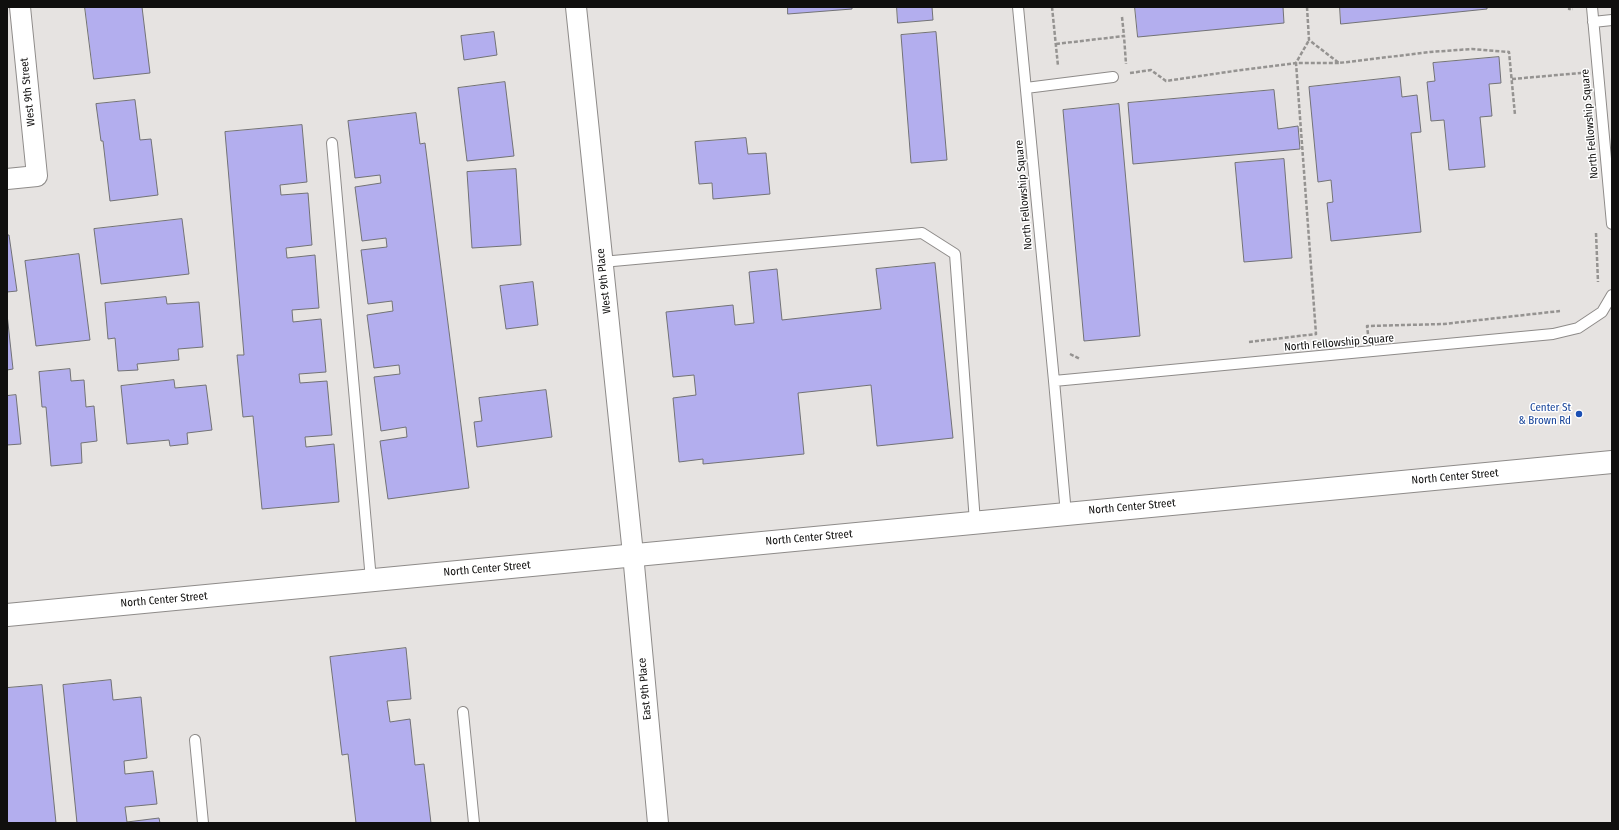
<!DOCTYPE html>
<style>
body{margin:0}
#map{position:relative;width:1619px;height:830px;overflow:hidden;background:#e6e3e1;font-family:"Fira Sans Condensed",sans-serif}
canvas{display:block}
.frame{position:absolute;inset:0;border:8px solid #100f0e;pointer-events:none}
</style>
<div id="map">
<canvas width="1619" height="830"></canvas>
<div class="frame"></div>
</div>
<script>
const g = document.querySelector('canvas').getContext('2d');
g.lineJoin = 'round';
function paint(path, color) { g.fillStyle = color; g.fill(path, 'evenodd'); }
function stroke(path, color, width, dash) { g.strokeStyle = color; g.lineWidth = width; g.lineCap = dash ? 'butt' : 'round'; g.setLineDash(dash || []); g.stroke(path); }
function write(font, color, halo, rows, align = 'center') {
  g.font = font + ' "Fira Sans Condensed",sans-serif'; g.lineWidth = 3; g.setLineDash([]); g.textBaseline = 'middle'; g.strokeStyle = halo; g.fillStyle = color; for (const [text, x, y, turn = 0] of rows) {
    g.save(); g.translate(x, y); g.rotate((+turn || 0) * Math.PI / 180); g.textAlign = isNaN(turn) ? turn : align; if (halo) g.strokeText(text, 0, 0); g.fillText(text, 0, 0); g.restore();
  }
}
const building = new Path2D(`
 M85,7H142L150,73L94,79Z
 M788,7H852V9L788,14Z
 M897,7H932L933,20L898,23Z
 M1135,7H1283L1284,23L1138,37Z
 M1340,7H1487V9L1341,24Z
 M494,32L497,55L464,60L461,36Z
 M936,32L947,160L911,163L901,35Z
 M1499,57L1501,83L1489,84L1492,116L1480,117L1485,167L1449,170L1444,120L1431,121L1427,82L1435,81L1433,63Z
 M1400,77L1402,97L1417,95L1421,132L1411,133L1421,232L1331,241L1327,203L1333,202L1331,180L1318,182L1309,87Z
 M505,82L514,156L467,161L458,88Z
 M1274,90L1278,129L1298,126L1300,149L1133,164L1128,103Z
 M135,100L140,140L151,139L158,195L110,201L103,141H101L96,104Z
 M1119,104L1140,336L1084,341L1063,110Z
 M416,113L420,144L425,143L469,488L388,499L380,441L407,437L406,427L381,431L374,377L400,374L399,365L374,368L367,315L393,311L392,301L368,304L361,250L387,247L386,238L362,241L355,187L381,183L380,175L355,178L348,121Z
 M302,125L307,182L280,185L281,195L308,193L312,245L286,248L287,258L315,255L319,308L292,310L293,322L321,319L326,372L299,374L300,383L327,381L332,435L305,437L306,447L334,444L339,502L262,509L253,416L243,417L237,355H244L225,132Z
 M746,138L748,154L766,153L770,194L713,199L712,183L699,184L695,142Z
 M1284,159L1292,258L1244,262L1235,163Z
 M516,169L521,245L472,248L467,172Z
 M182,219L189,274L101,284L94,229Z
 M7,235H9L17,291L7,292Z
 M79,254L90,340L36,346L25,261Z
 M935,263L953,438L877,446L871,385L798,393L804,454L703,464V459L679,462L673,398L696,395L694,375L673,377L666,312L733,305L735,325L754,323L749,272L777,269L782,320L881,309L876,269Z
 M533,282L538,325L506,329L500,286Z
 M166,297L167,304L199,302L203,347L178,349L179,360L137,364L138,370L118,371L115,338L108,339L105,303Z
 M7,314L13,369L7,370Z
 M70,369L71,381L84,380L86,407L94,406L97,441L81,443L82,463L51,466L46,407H42L39,372Z
 M174,380L175,388L206,385L212,430L187,433L188,444L170,446L169,440L127,444L121,386Z
 M546,390L552,437L477,447L474,422L482,421L479,398Z
 M16,395L21,444L7,445V396Z
 M406,648L411,699L387,701L390,722L410,719L415,765L424,764L431,823H356L348,754L342,755L330,657Z
 M111,680L113,700L141,697L147,758L124,761L125,774L153,771L157,804L125,807L127,822L159,818L160,823H77L63,685Z
 M42,685L56,823H7V688Z`);
const path = new Path2D(`
 M1052,7L1058,66
 M1307,7L1309,40L1339,63L1430,52L1472,49L1509,52L1515,115
 M1570,7L1569,9H1573
 M1122,17L1124,36
 M1056,44L1124,36L1126,64
 M1130,73L1151,70L1166,81L1234,71L1296,63L1309,40
 M1512,79L1581,73
 M1596,233L1598,282
 M1368,334L1367,326L1444,324L1560,311
 M1249,342L1316,334L1296,63H1339
 M1070,354L1080,359`);
const service = new Path2D(`
 M1018,7L1054,381L1553,334L1578,328L1602,312L1612,295
 M1592,7L1612,224
 M1593,22L1612,20
 M1026,88L1113,77
 M332,143L371,580
 M602,262L922,233L955,254L975,522
 M1054,381L1066,514
 M463,712L474,823
 M195,740L203,823`);
const minor = new Path2D(`
 M576,7L633,554L658,823
 M7,179L37,176L20,7`);
const tertiary = new Path2D(`
 M7,615L1612,462`);
const markers = [
 [1579,414,4,"#1a4fb4"]
];
const streetNames = [
 ["West 9th Street",28,92,-96],
 ["North Fellowship Square",1590,124,-95],
 ["North Fellowship Square",1024,195,-95],
 ["West 9th Place",604,281,-96],
 ["North Fellowship Square",1339,343,-5],
 ["North Center Street",1455,477,-5],
 ["North Center Street",1132,507,-5],
 ["North Center Street",809,538,-5],
 ["North Center Street",487,569,-5],
 ["North Center Street",164,600,-5],
 ["East 9th Place",645,689,-95]
];
const transitNames = [
 ["Center St",1571,408],
 ["& Brown Rd",1571,421]
];
paint(building, '#b3aeee');
stroke(building, '#727275', 1);
stroke(service, '#8e8b89', 12);
stroke(minor, '#8e8b89', 22);
stroke(tertiary, '#8e8b89', 24);
stroke(path, '#959391', 2.5, [4, 2]);
stroke(service, '#fff', 10);
stroke(minor, '#fff', 20);
stroke(tertiary, '#fff', 22);
for (const [x, y, r, color] of markers) { const dot = new Path2D(); dot.arc(x, y, r, 0, 2 * Math.PI); g.fillStyle = color; g.fill(dot); stroke(dot, '#fff', 1.5); }
write('11px', '#100f0e', '#fff', streetNames);
write('11px', '#164399', '#fff', transitNames, 'right');
</script>
